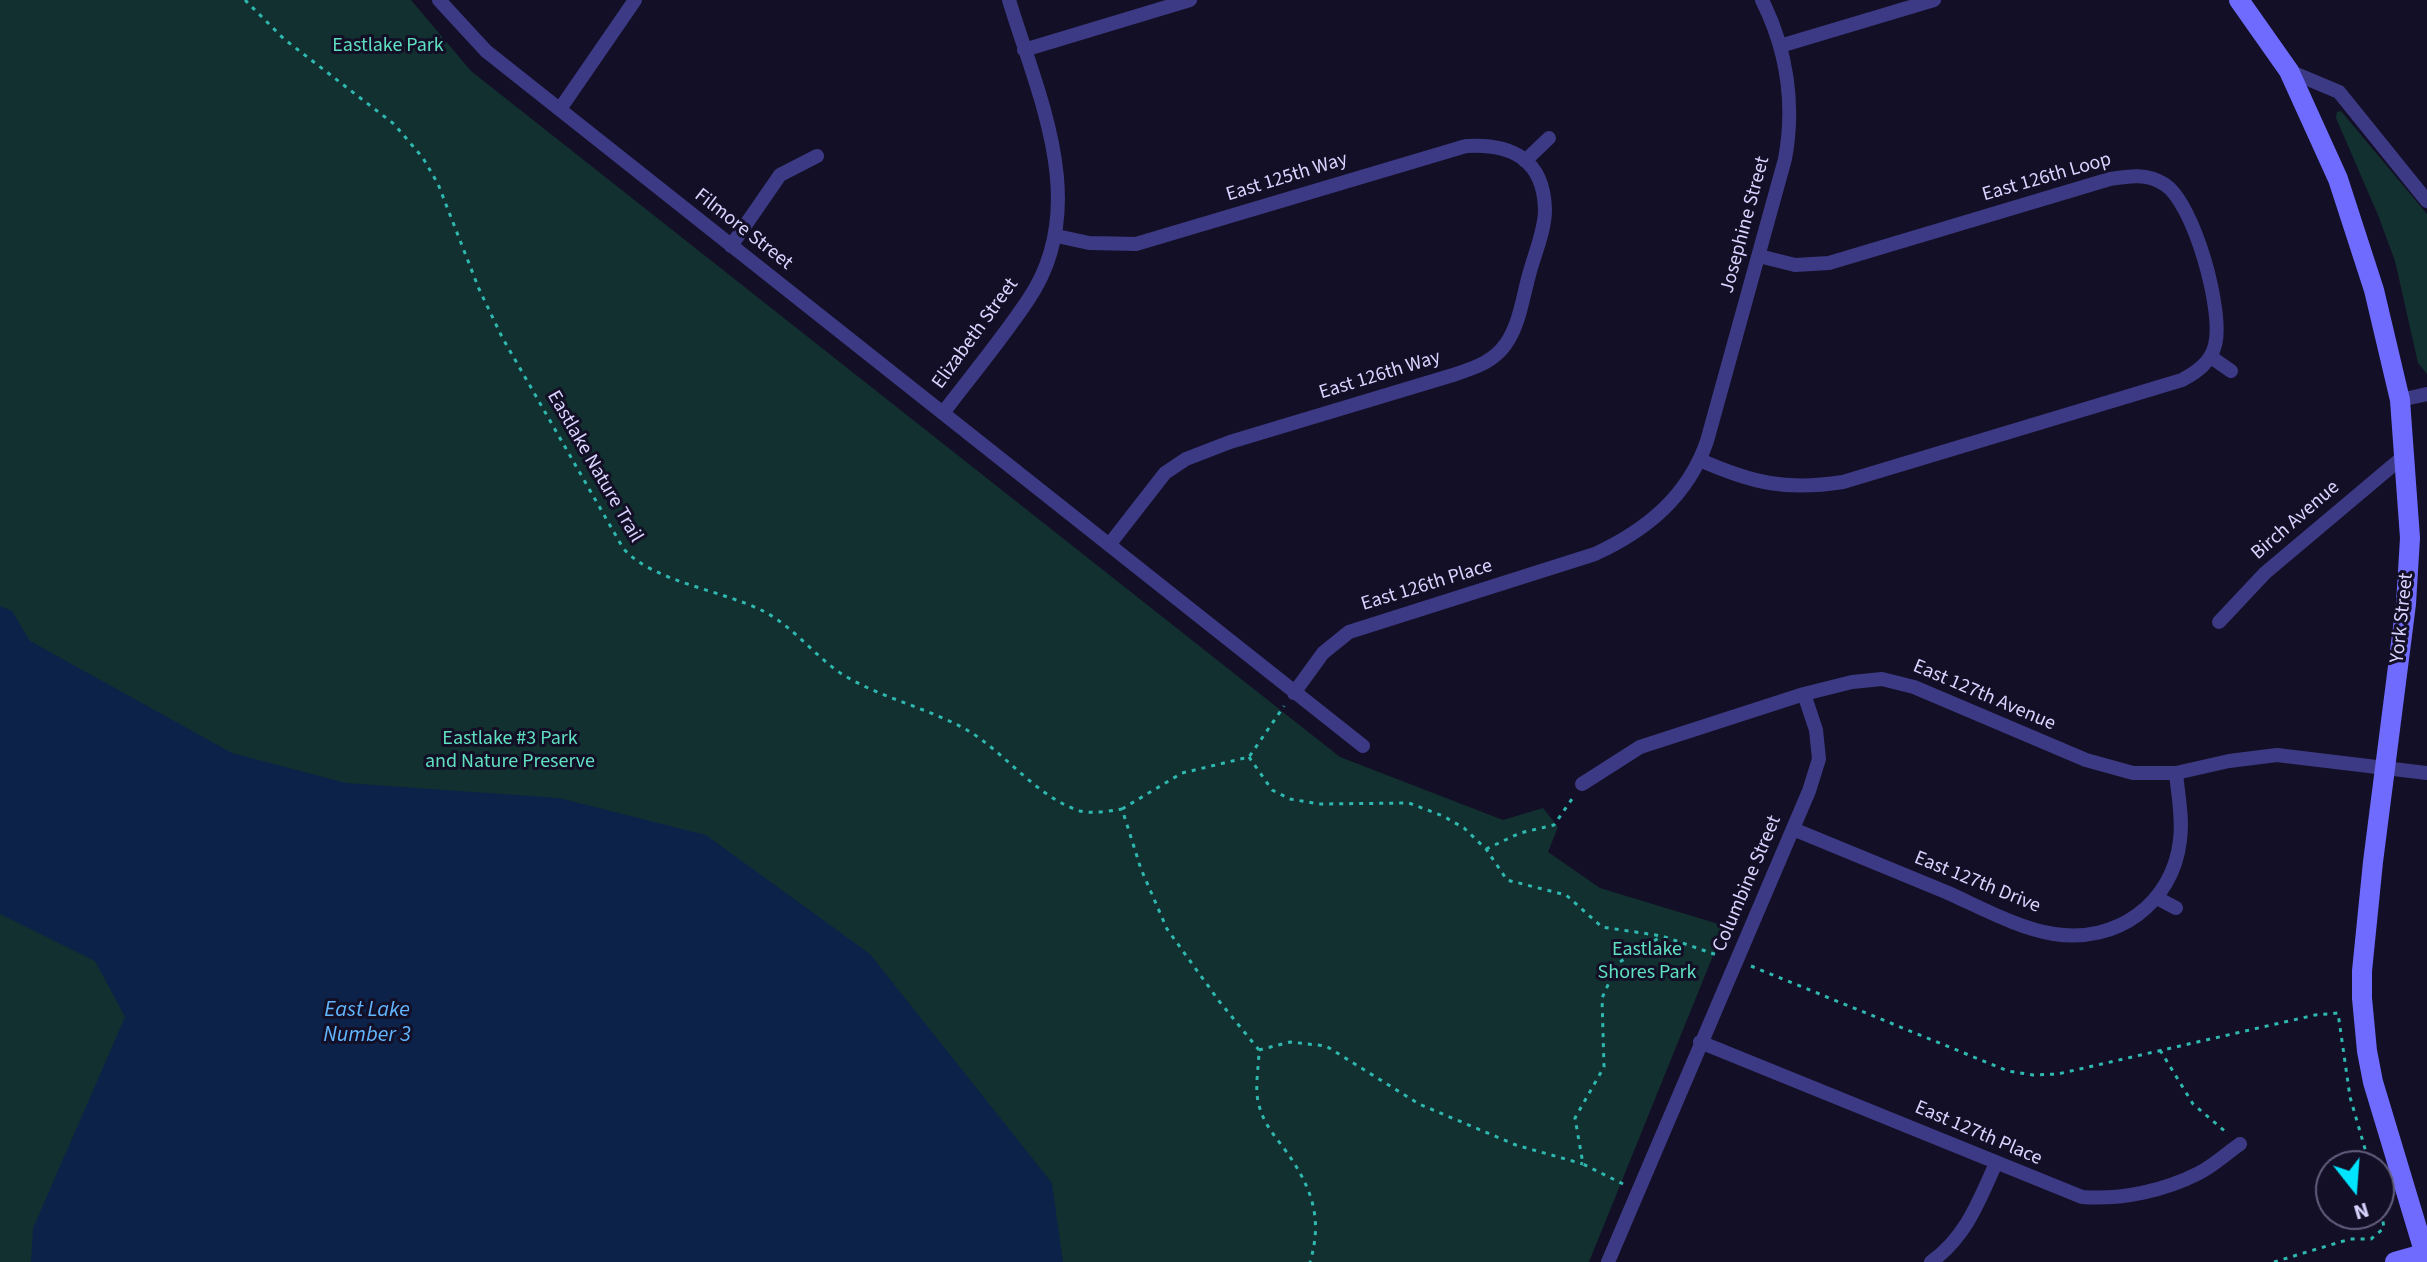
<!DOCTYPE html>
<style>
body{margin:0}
#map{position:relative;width:2427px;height:1262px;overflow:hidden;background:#130f26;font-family:"Source Sans 3",sans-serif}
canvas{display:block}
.north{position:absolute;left:2315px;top:1150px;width:80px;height:80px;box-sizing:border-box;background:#130f26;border:2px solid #625e7d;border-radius:50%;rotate:163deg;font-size:22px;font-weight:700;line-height:32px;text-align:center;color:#d9d4ff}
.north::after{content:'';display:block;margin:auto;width:28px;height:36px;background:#00e5ff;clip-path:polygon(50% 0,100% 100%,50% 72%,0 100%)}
</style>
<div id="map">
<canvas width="2427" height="1262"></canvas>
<div class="north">N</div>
</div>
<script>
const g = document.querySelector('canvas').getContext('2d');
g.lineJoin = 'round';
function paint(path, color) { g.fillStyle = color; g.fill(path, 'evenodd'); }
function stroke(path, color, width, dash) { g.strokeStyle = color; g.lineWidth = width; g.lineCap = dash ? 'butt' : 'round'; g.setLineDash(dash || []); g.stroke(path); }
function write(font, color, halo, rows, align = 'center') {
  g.font = font + ' "Source Sans 3",sans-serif'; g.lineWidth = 6; g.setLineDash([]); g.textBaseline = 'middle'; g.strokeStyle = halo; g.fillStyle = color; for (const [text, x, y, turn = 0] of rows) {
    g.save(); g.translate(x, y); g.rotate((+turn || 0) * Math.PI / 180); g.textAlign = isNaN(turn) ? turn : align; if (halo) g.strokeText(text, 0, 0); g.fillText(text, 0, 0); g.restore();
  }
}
const green = new Path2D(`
 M0,0H411L471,71L1340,757L1503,820L1543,808L1558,827L1548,852L1600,888L1725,926L1589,1262H0Z
 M2341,111L2427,214V374L2418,363L2395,261L2378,215L2336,118L2337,112Z`);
const water = new Path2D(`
 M0,606L12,611L30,641L232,753L346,783L559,798L706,835L870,954L1052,1183L1063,1262H31L33,1228L125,1017L95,961L0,914Z`);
const path = new Path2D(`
 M245,0L284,39L394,124L423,158L438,184L479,289L502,337L623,548C652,582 723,590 765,612C795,628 816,658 845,676C884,699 928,708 967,730C1006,753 1036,797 1080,811C1093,814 1109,811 1122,809L1141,869L1167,929L1219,1001L1259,1050C1259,1067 1254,1089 1259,1105C1263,1122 1273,1134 1283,1147C1310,1184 1324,1216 1310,1262
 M1249,757L1272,790L1290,799L1319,804L1409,803L1443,816L1464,828L1486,849L1507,880L1566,895L1602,927L1662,936L1720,956
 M1122,809L1182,773L1249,757L1284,706
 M1486,849L1520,833L1554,825L1574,796
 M1751,966L2008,1071L2033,1075L2058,1074L2315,1015L2338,1013L2350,1097L2370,1166
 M1259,1050L1290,1042L1326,1046L1419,1104L1516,1145L1583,1164
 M2160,1050L2193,1104L2227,1133
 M1623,1184L1583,1164L1575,1118L1604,1067L1602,998L1618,963L1662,936
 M2274,1262L2350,1239H2371L2384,1228L2379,1197`);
const street = new Path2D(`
 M439,0L486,51L1363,746
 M1780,46L1934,0
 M1024,50L1190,0
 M2289,71L2339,92L2427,201
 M560,109L635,0
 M1525,161L1549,138
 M1057,236L1089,243L1136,244L1466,146C1511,143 1544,159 1545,210C1545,231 1534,255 1529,275C1522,300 1519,330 1501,350C1488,364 1471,369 1453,375L1230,442L1186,459L1165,473L1109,545
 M731,246L780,175L817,156
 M2211,357L2231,371
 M2400,400L2427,394
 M943,413C971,376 1002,339 1028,300C1092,206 1038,96 1009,0
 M1700,460C1752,483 1786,491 1843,482L2182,380C2197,372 2211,362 2215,345C2224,312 2194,202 2164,184C2147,173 2129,176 2110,179L1829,263L1795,265L1759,256
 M2219,622L2265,573L2404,456
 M1294,693L1323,653L1349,632L1595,554C1647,530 1688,496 1707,441L1785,159C1795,105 1787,50 1762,0
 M1582,784L1640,747L1804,694L1852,682L1882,679L1914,687L2086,760L2133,773H2176L2229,761L2277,755L2427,773
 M1793,829C1844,850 1895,871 1946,892C1980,907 2017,928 2054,934C2116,944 2173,904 2180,840C2183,818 2178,795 2176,773
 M2157,898L2176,908
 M1700,1042L2082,1197C2121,1200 2164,1191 2199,1173C2213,1166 2227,1153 2240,1144
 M1608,1262L1809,791L1819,759L1816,730L1804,694
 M1931,1262C1966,1237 1979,1201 1996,1163`);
const secondary = new Path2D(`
 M2239,0L2289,71L2338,179L2374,290L2400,400L2410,538L2406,604L2373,862L2362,971V998L2367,1051L2373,1082L2427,1261
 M2395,1262L2427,1253`);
const parkNames = [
 ["Eastlake Park",388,47],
 ["Eastlake #3 Park",510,740],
 ["and Nature Preserve",510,763],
 ["Eastlake",1647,951],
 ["Shores Park",1647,974]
];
const streetNames = [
 ["East 125th Way",1287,178,-17],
 ["East 126th Loop",2047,178,-16],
 ["Josephine Street",1746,225,-75],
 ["Filmore Street",743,230,38],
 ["Elizabeth Street",976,334,-54],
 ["East 126th Way",1380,376,-17],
 ["Eastlake Nature Trail",594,467,60],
 ["Birch Avenue",2296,521,-41],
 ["East 126th Place",1427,586,-17],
 ["York Street",2403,618,-84],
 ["East 127th Avenue",1984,696,23],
 ["East 127th Drive",1977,883,22],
 ["Columbine Street",1748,884,-67],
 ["East 127th Place",1978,1134,23]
];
const waterNames = [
 ["East Lake",367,1011],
 ["Number 3",367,1036]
];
paint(green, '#12302f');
paint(water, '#0c2248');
stroke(path, '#2fb8b0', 3, [4, 6]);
stroke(street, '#3d3a85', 14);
stroke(secondary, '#6f6bff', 20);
write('20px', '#5fe0c0', '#130f26', parkNames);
write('20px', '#d9d4ff', '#130f26', streetNames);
write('italic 22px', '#62b6ff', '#130f26', waterNames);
</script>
